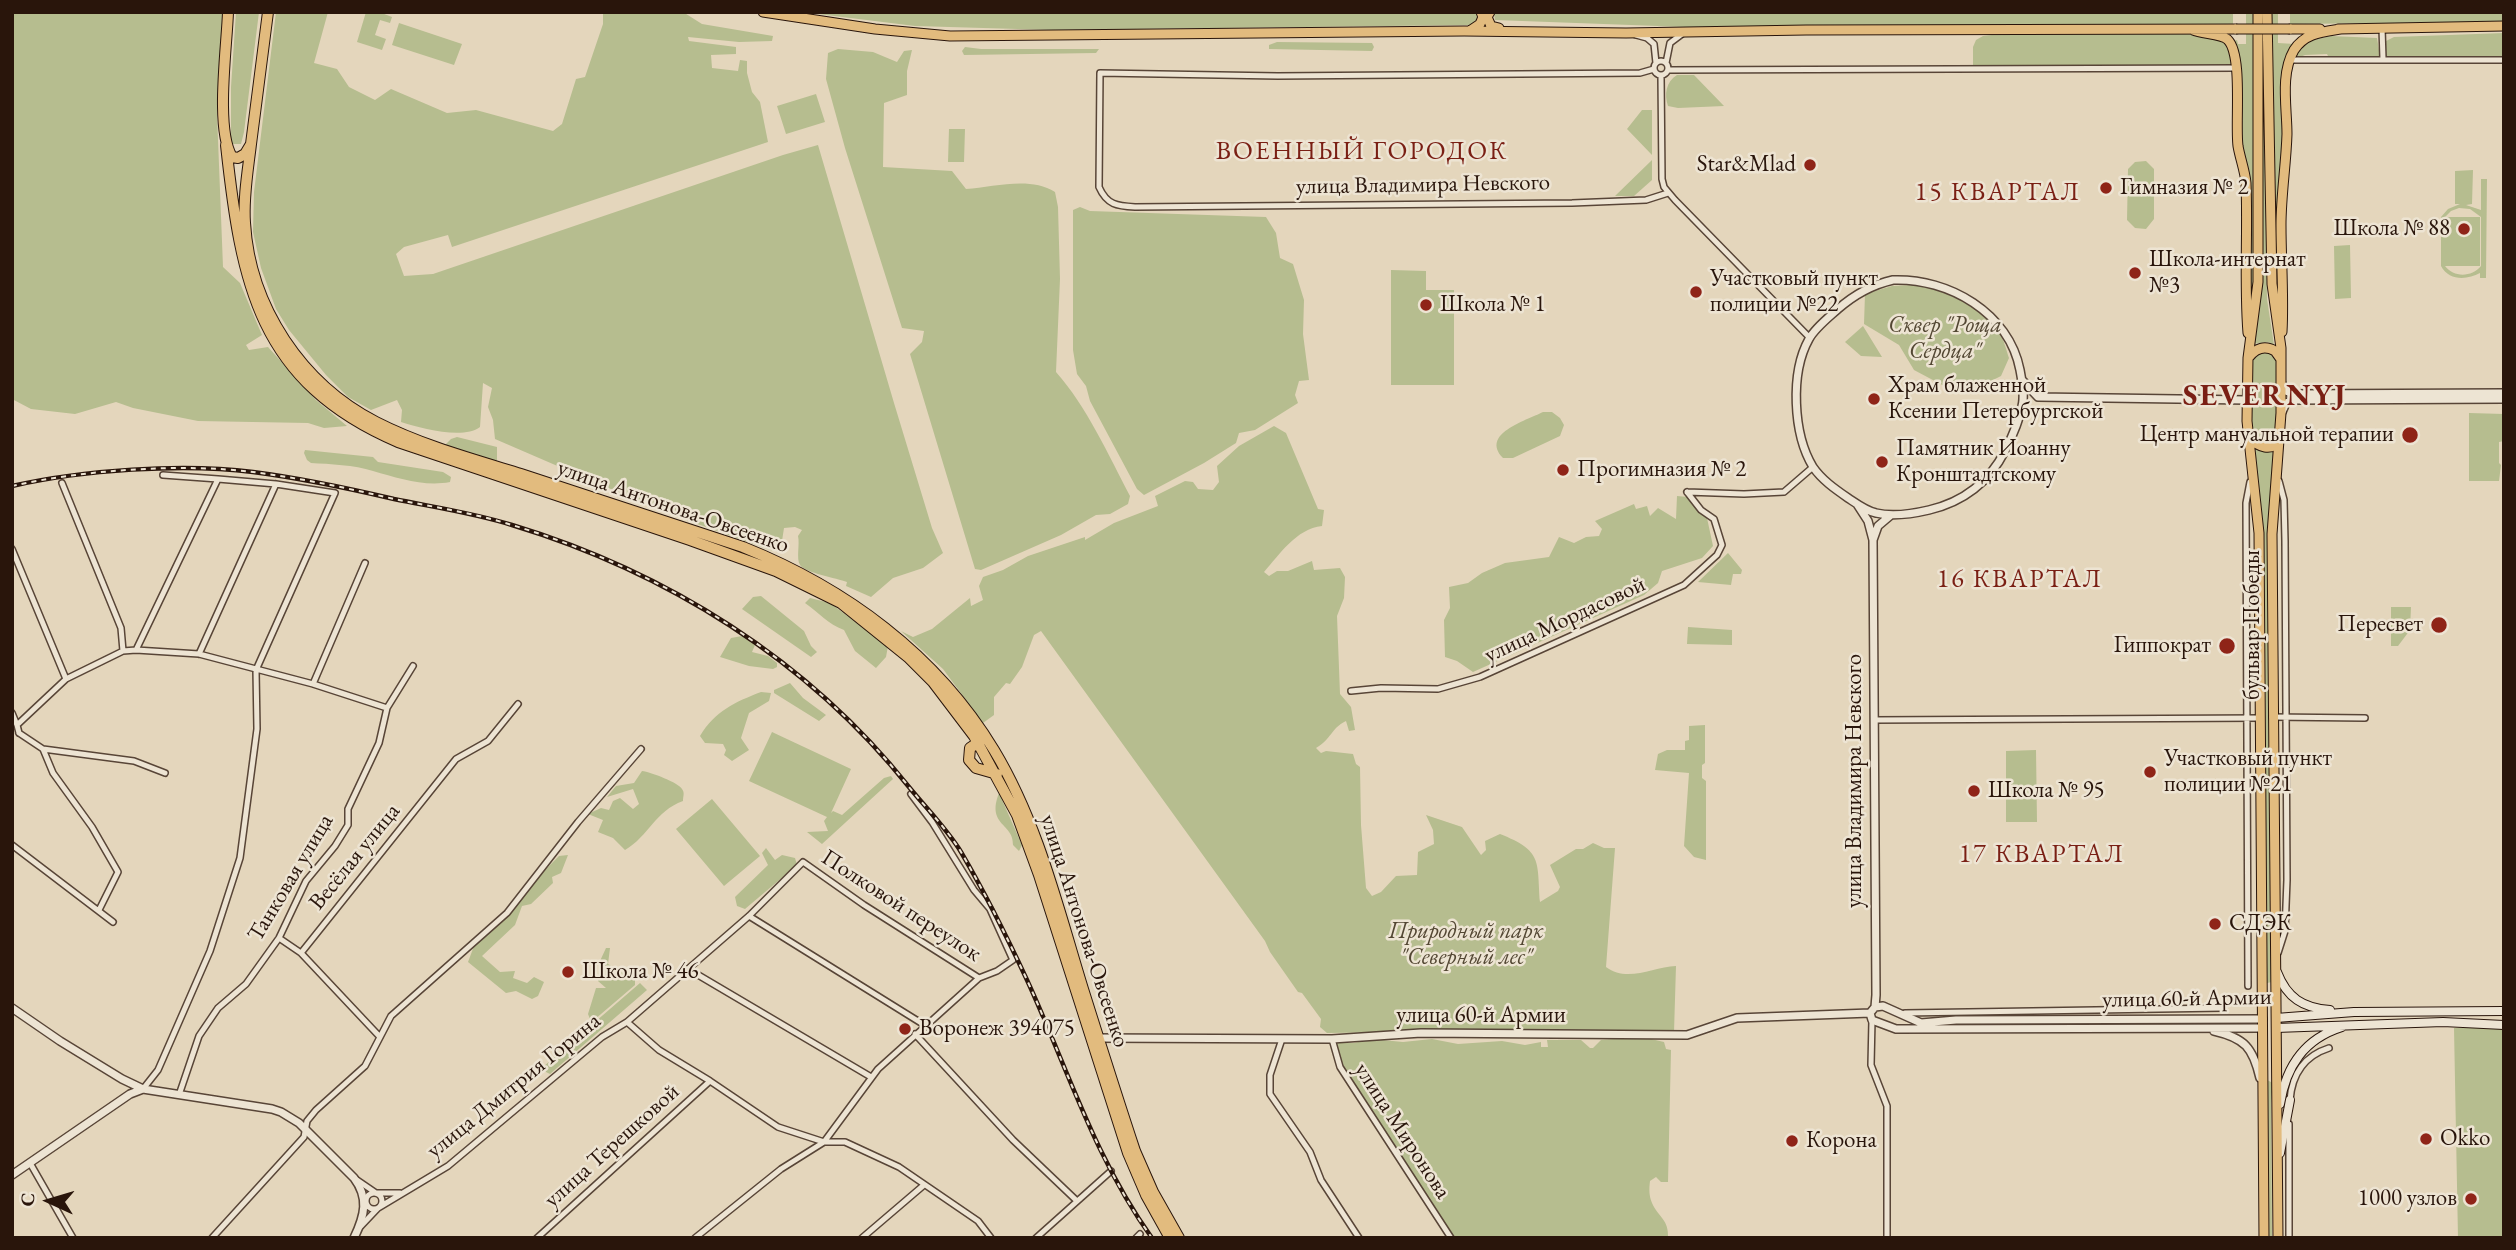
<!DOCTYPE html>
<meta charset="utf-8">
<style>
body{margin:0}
#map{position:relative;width:2516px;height:1250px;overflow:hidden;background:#e4d6bc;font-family:"EB Garamond",serif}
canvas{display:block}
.frame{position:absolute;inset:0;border:14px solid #29150b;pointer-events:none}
.north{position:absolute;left:14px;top:1166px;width:70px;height:70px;-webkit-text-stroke:5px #ede4d3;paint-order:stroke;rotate:274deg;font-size:19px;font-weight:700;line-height:28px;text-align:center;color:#29150b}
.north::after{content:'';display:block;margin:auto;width:24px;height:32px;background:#29150b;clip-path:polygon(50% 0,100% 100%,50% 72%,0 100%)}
</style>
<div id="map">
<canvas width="2516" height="1250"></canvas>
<div class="frame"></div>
<div class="north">С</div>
</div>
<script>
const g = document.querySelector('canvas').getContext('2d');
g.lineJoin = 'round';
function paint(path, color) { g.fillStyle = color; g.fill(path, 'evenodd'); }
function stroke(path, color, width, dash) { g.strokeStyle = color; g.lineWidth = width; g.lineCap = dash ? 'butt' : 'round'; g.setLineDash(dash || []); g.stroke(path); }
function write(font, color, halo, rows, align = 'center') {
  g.font = font + ' "EB Garamond",serif'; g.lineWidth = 5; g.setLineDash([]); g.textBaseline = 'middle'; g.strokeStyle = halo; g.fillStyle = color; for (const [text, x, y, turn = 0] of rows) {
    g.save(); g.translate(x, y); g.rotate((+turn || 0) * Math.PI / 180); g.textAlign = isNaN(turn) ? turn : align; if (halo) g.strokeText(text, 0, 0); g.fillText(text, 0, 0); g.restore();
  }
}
const green = new Path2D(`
 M12,12H223L217,114L223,267L240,283L262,335L246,345L249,350L268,347L316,400L347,426L324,428L308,423L198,421L133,408L116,402L75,414L31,409L12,399Z
 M236,12H259L244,132L241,144H232L231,139V87Z
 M276,12H328L314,63L337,69L349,87L375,100L391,89L447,113L476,110L553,131L562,124L576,79L585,77L603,24V12H683L702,24L773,36L772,41L739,42L688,37L689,41L736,47V54L711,55L712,68L738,71L740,60L747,61V73L752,92L760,102L768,142L452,247L448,235L404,247L396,254L404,276L433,274L783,155L818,145L894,403L932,528L943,553L923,568L893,578L871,597L846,586L847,582C837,578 805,573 800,565C796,559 800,544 798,536L802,530L795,527L784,528L782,541L773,551L664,512L495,439L493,420L488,407L492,388L483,383L480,427C463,440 421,428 401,422L402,410L397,400L371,410L348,397L326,375L289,330L276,309L261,268L253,232L254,192Z
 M366,12H379L392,17L390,23L380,20L375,35L386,39L382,50L357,42Z
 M802,12H1479L1480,16L1478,23L1471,25L1052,30L915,26Z
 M1503,12H2233V26L1685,27L1495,20L1494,14Z
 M2246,12H2253L2256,256L2251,308L2242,150L2241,81L2234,41L2237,40L2238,44H2246Z
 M2260,12H2264L2267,299L2274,345L2268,342L2252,344Z
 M2272,12H2278V43L2295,44L2285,59L2283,74L2284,134L2279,186L2280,313L2275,284Z
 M2290,12H2504V22L2290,24Z
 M399,23L462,44L454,65L392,45Z
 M2188,28L2227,39L2236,68H1973V47L1976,40L1983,36L2017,32Z
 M2504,33V57H2386V41L2394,37Z
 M2331,36L2377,38L2380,56L2329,58L2327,54L2305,55L2295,59L2294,55L2304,42Z
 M1277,42L1372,43L1374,47L1372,51L1269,49V45Z
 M965,47L981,49H1099L1096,53L964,55L962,51Z
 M838,49L873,52L897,62L904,51L912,50L907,71V95L884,103L883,167L952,171L966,189C994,187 1030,176 1055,192L1058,207L1060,279L1056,372C1087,407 1108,454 1130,496L1128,504L1110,514L1096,515L1061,535L981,570L975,569L910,354L922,342L924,331L902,328L845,148L826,79L828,53Z
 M1677,75H1694L1724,106L1678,108L1668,106C1664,94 1666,82 1677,75Z
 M816,94L825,122L786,134L777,106Z
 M1642,110H1652V155L1627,129Z
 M949,129H965L964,162H948Z
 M1652,160V180L1634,196H1615Z
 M2146,161L2154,169V219L2146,229L2135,228L2127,220L2128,169L2135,162Z
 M2473,170L2472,204L2466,205L2481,210V179H2487L2486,278H2480V273C2467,280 2449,281 2441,266V217L2448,209L2460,204H2455V171ZM2459,208L2470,209L2481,217V266C2472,277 2454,278 2445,266H2480V217H2445L2451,211Z
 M1080,207L1090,211L1266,217L1276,233L1280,258L1293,264L1304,300L1303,334L1309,380L1299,381L1295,395L1298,403L1255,430L1239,433L1236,443L1204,463L1144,495L1137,489L1090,401L1086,386L1077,374L1073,350V210Z
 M2350,245L2351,298L2335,299L2334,246Z
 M1391,270L1426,271V290H1454V385H1391Z
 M1912,285C1939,287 1984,308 1999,332C2004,340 2006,349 2009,358L2001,376L1985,384L1946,387L1914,370L1899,345L1864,324L1865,294L1892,286Z
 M1863,326L1882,357L1861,356L1845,342Z
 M2264,351L2270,353L2276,361V433L2268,443C2259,442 2255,440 2252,432V362L2258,353Z
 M1543,412H1552L1560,418L1564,425L1560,436L1513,458H1503C1480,434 1525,421 1543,412Z
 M2469,413L2504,414V441L2499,442V463L2501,465L2499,481H2469Z
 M1274,426L1286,433L1318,509L1324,510L1322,526C1296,529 1280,554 1264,572L1269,576L1277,571H1288L1312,561L1314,570L1340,568L1345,577L1344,598L1337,616L1340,694L1351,707L1355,730L1349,731L1346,721C1330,729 1332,739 1316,748L1321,753L1326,751L1353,754L1356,764L1360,767L1361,825L1366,888L1372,896L1381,892L1396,876L1417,875L1418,852L1434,844L1433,830L1426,815L1462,827L1481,855L1486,850L1485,841L1500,834C1543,851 1537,861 1540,902L1558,891L1560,887L1550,865L1576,849H1583L1593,843L1604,848H1615L1606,967C1627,983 1653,967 1676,966L1674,1032L1533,1030L1327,1033L1320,1027L1321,1019L1302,993L1298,992L1270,952L1265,941L1041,631L1034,635L1022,667L1010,684L1006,683L994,697V715L983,723L943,669L901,631L913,637L932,629L970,598L971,606L983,600L979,586L983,577L1003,570L1028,556L1085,537V540L1114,523L1158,506L1155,496L1185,481L1193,482L1198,489L1213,490L1219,482L1217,466L1239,446Z
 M457,437L497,447V461L444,446L451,439Z
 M2255,449L2275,451L2268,533L2272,982L2267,983L2264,533Z
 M305,450L373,457L378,462L443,472L451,477L450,482C424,487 398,478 373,471C354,465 330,464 311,463L307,460L304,453Z
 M1677,496L1688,497L1707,518L1713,546L1702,558L1662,571L1658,583L1644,595L1473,672L1457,661L1445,657L1444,620L1450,608L1449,587L1468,583L1482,573L1505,563L1549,557L1559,537L1574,543L1586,537L1599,536L1602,529L1595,521L1634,504L1636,509L1647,506L1650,516L1658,508L1676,519Z
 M1728,553L1742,570L1741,574H1733L1731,585L1698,582Z
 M761,596L804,631L811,646L817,652L811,657L742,609L753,597Z
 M810,598L830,603L888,646L886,657L876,668L855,651L844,630C828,624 819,613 805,603Z
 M2391,607H2411L2410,630L2398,646H2391Z
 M1688,627L1732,630V645L1687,644Z
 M742,636L755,645L752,652L768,656L777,663V667L773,669L749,666L720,657L731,638Z
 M790,683L803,698L826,715L819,721L774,693V690Z
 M761,692L771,693L769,701L749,713L741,738L749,750L732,761L724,755L726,750L723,744L705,743L700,736C715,711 735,702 761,692Z
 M1705,725V763L1702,765V778L1706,781V860L1694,857L1684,846L1689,773L1655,770L1658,754L1667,750H1685V741L1689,740V726Z
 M772,732L851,769L831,813L833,811L842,815L884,778L891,776L893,779L822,844L807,832L828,831L824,821L827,817L749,781Z
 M2036,750L2037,822H2006V751Z
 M642,771C651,772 679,783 682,789C685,793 683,796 683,801C655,811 649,836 625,850L613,838L598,832L603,820L588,814L601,808L609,810L613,801L620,798L633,809L639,804L633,789L607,797L616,786L634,783Z
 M999,793L1022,845L1019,851L1013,845C1014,823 986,826 999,793Z
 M712,799L760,856L724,886L676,829Z
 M766,848L775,860L782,855L795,858L797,865L745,909L737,906L735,897L768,865L762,853Z
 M568,855L561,873L552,877L553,883L531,904L522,906L515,925L482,956L500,972L515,971L513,978L527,983L534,977L544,982L538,996L532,999L516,991L506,993L468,962L477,938L559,856Z
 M606,948H610L608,964L635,980V985L594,1020L590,1019L588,1014L596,988H606L598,981L600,961Z
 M640,983L647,990L550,1074L546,1072L543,1067Z
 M2504,1027V1238H2458L2454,1028Z
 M1625,1038L1651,1039L1664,1042L1666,1049L1671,1050L1668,1182H1661L1656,1177L1650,1181C1649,1189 1649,1196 1652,1203C1658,1217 1669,1219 1668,1238H1451L1340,1067L1334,1049L1337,1045L1336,1043H1354L1372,1039L1403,1042L1432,1039L1458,1044L1502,1041L1525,1045L1541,1042V1047H1548L1547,1040H1581L1590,1048H1593L1601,1040Z
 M2267,1080L2273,1083L2271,1102L2272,1238H2268Z`);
const minor = new Path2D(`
 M2382,28L2383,59
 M1636,35L1647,38L1654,44L1656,63
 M2289,60H2504
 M1654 68a7 7 0 1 1 14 0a7 7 0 1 1-14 0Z
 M1666,63L1670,43L1682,34
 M1654,69L1640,73L1278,76L1100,73L1099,187C1107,205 1117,206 1135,207L1572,203L1646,200L1668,193
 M1669,70L2236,68
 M1661,76L1662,179L1664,187L1675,200L1809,337
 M62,483L121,628L123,651
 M1687,492L1744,494L1784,492L1813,467
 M12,549L66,679
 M136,650L218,479L163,475
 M199,654L276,484
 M313,684L365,563
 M1351,691L1381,688L1438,689L1480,677L1684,585L1717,555L1722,545L1714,519L1701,510L1687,492
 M12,713L17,725
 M2272,717L2365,718
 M1874,720L2261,718
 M19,733L17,725L66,679L123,651L136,650L199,654L313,684L387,708
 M19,733L43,749L53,773L92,827L118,872L99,910
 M43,749L134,761L165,773
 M12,845L113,922
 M749,916L926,1026
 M279,938L301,953L380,1037
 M301,953L456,759L488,741L518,704
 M2278,953L2285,931L2287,880L2285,541L2284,500L2279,481
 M688,969L871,1077
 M2248,986L2246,503L2250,482
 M1905,1013L2223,1008
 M1872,1020L1871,1065L1887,1106V1238
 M627,1022L749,916L803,862L864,905L979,978
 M915,1034L1013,1140L1077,1201
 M1282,1039L1270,1075V1094L1310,1152L1321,1180L1359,1238
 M1332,1039L1340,1067L1451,1238
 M143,1089L158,1070L210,951L240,858L257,729L256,670L335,493L276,484L218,479
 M179,1095L199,1036L218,1008L246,984L279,938L306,881L335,846L348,825V809L379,743L387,708L413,666
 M2290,1100C2292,1075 2304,1056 2329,1048
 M30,1163L73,1238
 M357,1180L376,1193H400
 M366 1201a8 8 0 1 1 16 0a8 8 0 1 1-16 0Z
 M360,1227L378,1208L448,1166L602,1037L627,1022L659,1050L710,1081L778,1127L824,1142H845L899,1167L978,1221L991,1238
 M212,1238L304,1137L307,1121L316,1110L365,1066L391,1016L507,913L578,822L641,749
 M537,1238L710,1081
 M695,1238L781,1169L824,1142L878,1069L979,978L997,971L1013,960L990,909L974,890L932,822L911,794
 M862,1238L924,1185
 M1036,1238L1111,1171
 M1136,1238L1140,1234
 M2289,1238V1124`);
const tertiary = new Path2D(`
 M1893,280C1949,278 2009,313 2020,370C2022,381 2025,395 2022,406C2019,422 2012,437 2005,451C1989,482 1963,502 1929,510C1912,514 1893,517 1876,513C1866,511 1857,504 1848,498C1835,489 1822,480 1813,467C1793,434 1790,373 1809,339C1815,328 1828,318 1838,309C1855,294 1871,285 1893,280Z
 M2023,381L2038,397L2247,400
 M2282,384L2286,391L2293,394L2504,393
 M2282,412L2286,403L2293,400L2504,399
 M1857,504L1868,521L1873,540L1876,995L1875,1007L1870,1013L1872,1020L1896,1029L2263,1028
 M1873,540L1878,526L1891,515
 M1875,1007L1883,1006L1921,1023L1956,1020L2263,1019
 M12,1008L60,1041L122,1079L143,1089L272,1109L281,1112L299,1123L354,1178C369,1198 365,1215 354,1238
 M2214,1031C2245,1038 2253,1048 2260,1078
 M1094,1038L1332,1039L1421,1033L1687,1035L1737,1018L1870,1013
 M12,1175L130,1094L143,1089`);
const secondary = new Path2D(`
 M2277,972C2287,998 2303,1008 2330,1010
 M2276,1018L2354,1012L2504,1011
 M2276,1028L2443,1022L2504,1025
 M2280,1104C2286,1066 2304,1039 2342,1027
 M2280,1153L2290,1100`);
const primary = new Path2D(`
 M763,12L875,29L950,36L1464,31L1626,33L1806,30L2236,29
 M1490,12L1487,17L1491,26L1499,28
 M2258,12V282L2248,358L2247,421L2259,533L2264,1238
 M2267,12L2272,284L2281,348V413L2272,534L2278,1238
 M2290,29H2320
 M2338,29L2504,26
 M1471,30L1480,24L1483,17L1481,12
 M2193,30C2202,34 2223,34 2228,40C2243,56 2235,123 2238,146C2240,158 2245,171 2246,183C2248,233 2244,283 2248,333
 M2282,332C2284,297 2281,261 2281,225C2281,195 2286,165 2287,134C2287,108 2280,74 2294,50C2305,33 2322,32 2341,29
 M2249,357C2256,348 2265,345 2275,351L2280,358
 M2249,437C2258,447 2272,453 2280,439`);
const trunk = new Path2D(`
 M228,12C227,46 215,129 232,157L238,158L245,154L251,144L268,12
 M251,144C248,170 243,197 245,223C250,307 302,384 376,422C421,445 472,459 521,474C595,499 669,523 743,547C845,588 936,654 994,750C1038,823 1058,908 1083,989C1100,1043 1117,1097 1135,1151L1153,1192L1179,1238
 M226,145C241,283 258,382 398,442L690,540L776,571L841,603L908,657L933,682L974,736L1017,815L1039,875L1128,1153L1146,1195L1170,1238
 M982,740L970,748L969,760L976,768L997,774`);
const rail = new Path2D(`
 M12,486C82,470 182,463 253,472C300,478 347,488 394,499C433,507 474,513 512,525C667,572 808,660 909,787C926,808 947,829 961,852C985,893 1007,937 1027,980C1067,1067 1095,1159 1152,1238`);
const primaryBridge = new Path2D(`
 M2236,29H2290`);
const markers = [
 [1810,165,7,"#8f2418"],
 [2106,188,7,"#8f2418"],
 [2464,229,7,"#8f2418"],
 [2135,273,7,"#8f2418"],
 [1696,292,7,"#8f2418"],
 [1426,305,7,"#8f2418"],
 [1874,399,7,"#8f2418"],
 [2410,435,9,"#8f2418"],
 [1882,462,7,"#8f2418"],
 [1563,470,7,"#8f2418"],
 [2439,625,9,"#8f2418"],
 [2227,646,9,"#8f2418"],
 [2150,772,7,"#8f2418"],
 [1974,791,7,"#8f2418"],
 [2215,924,7,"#8f2418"],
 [568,972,7,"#8f2418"],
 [905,1029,7,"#8f2418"],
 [2426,1139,7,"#8f2418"],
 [1792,1141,7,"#8f2418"],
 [2471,1199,7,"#8f2418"]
];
const poiNames = [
 ["Star&Mlad",1796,165,"right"],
 ["Гимназия № 2",2120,188],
 ["Школа № 88",2450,229,"right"],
 ["Школа-интернат",2149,260],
 ["№3",2149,286],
 ["Участковый пункт",1710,279],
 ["полиции №22",1710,305],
 ["Школа № 1",1440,305],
 ["Храм блаженной",1888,386],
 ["Ксении Петербургской",1888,412],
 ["Центр мануальной терапии",2394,435,"right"],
 ["Памятник Иоанну",1896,449],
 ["Кронштадтскому",1896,475],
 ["Прогимназия № 2",1577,470],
 ["Пересвет",2423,625,"right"],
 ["Гиппократ",2211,646,"right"],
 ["Участковый пункт",2164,759],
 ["полиции №21",2164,785],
 ["Школа № 95",1988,791],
 ["СДЭК",2229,924],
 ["Школа № 46",582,972],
 ["Воронеж 394075",919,1029],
 ["Okko",2440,1139],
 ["Корона",1806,1141],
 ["1000 узлов",2457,1199,"right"]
];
const streetNames = [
 ["улица Владимира Невского",1423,185,-1],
 ["улица Антонова-Овсеенко",673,507,19],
 ["улица Мордасовой",1565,620,-25],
 ["бульвар Победы",2253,625,-90],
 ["улица Владимира Невского",1855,781,-90],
 ["Весёлая улица",355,857,-51],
 ["Танковая улица",291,878,-59],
 ["Полковой переулок",901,906,33],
 ["улица Антонова-Овсеенко",1084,931,72],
 ["улица 60-й Армии",2187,999,-1],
 ["улица 60-й Армии",1481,1016],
 ["улица Дмитрия Горина",514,1086,-39],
 ["улица Миронова",1402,1131,57],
 ["улица Терешковой",612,1146,-42]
];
const parkNames = [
 ["Сквер \"Роща",1945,326],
 ["Сердца\"",1945,352],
 ["Природный парк",1466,932],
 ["\"Северный лес\"",1466,958]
];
const quarterNames = [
 ["ВОЕННЫЙ ГОРОДОК",1362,152],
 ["15 КВАРТАЛ",1998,193],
 ["16 КВАРТАЛ",2020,580],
 ["17 КВАРТАЛ",2042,855]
];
const districtNames = [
 ["SEVERNYJ",2265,397]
];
paint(green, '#b6bd8f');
stroke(minor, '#584537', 8);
stroke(tertiary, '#584537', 10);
stroke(secondary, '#29150b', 10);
stroke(primary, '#29150b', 11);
stroke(trunk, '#29150b', 12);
stroke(minor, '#ede4d3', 5);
stroke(tertiary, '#ede4d3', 7);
stroke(secondary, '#ede4d3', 8);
stroke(primary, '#e2bb7e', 9);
stroke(trunk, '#e2bb7e', 10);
stroke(rail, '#29150b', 4.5);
stroke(rail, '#ede4d3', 2, [5]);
stroke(primaryBridge, '#29150b', 11, []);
stroke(primaryBridge, '#e2bb7e', 9);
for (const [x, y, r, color] of markers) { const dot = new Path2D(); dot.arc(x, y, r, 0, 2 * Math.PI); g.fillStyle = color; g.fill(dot); stroke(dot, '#ede4d3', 2.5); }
write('23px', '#29150b', '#ede4d3', poiNames, 'left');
write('23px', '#29150b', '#ede4d3', streetNames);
write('italic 23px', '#534733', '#ede4d3', parkNames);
g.letterSpacing = '2px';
write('26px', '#7a1f14', '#ede4d3', quarterNames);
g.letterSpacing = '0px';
g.letterSpacing = '2px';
write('bold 30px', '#7a1f14', '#ede4d3', districtNames);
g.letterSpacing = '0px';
</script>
